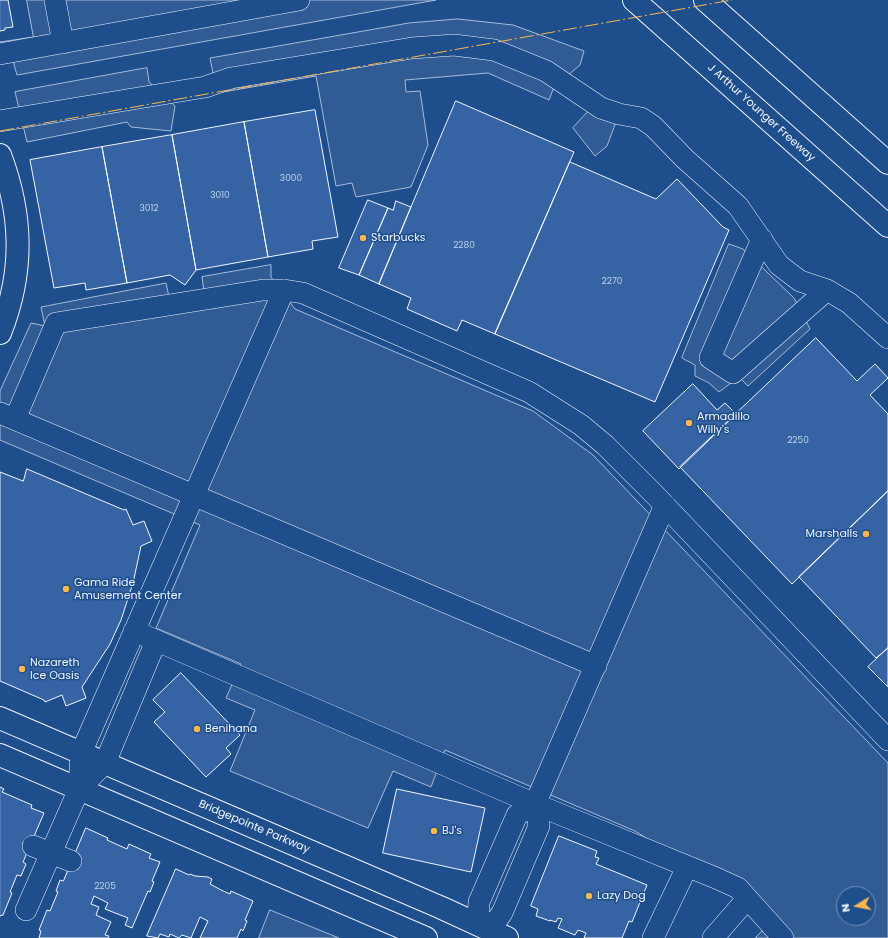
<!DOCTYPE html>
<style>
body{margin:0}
#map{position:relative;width:888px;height:938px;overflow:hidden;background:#1f4e8c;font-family:Poppins,sans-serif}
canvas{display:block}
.north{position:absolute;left:836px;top:886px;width:40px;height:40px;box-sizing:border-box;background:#1f4e8c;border:1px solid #7391ba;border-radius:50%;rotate:260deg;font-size:11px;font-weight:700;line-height:16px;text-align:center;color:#f2f6ff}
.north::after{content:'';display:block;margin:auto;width:14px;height:18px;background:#ffb74d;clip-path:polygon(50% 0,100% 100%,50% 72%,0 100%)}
</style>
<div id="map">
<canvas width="888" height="938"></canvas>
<div class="north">N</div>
</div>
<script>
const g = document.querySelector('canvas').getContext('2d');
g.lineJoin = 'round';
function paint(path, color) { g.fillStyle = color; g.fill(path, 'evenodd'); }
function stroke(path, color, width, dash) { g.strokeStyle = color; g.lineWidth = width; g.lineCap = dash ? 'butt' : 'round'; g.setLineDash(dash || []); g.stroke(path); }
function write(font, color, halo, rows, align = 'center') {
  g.font = font + ' Poppins,sans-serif'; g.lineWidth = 3; g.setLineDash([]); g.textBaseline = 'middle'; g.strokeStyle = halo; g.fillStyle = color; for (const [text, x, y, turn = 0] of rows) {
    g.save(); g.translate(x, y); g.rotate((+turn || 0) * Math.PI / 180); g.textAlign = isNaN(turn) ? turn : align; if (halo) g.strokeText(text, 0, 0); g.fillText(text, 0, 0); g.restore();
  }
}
const parking = new Path2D(`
 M27,0H436L17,75L13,61L0,63V42L33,37Z
 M458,19L513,25L584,51L580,65L554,87L549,100L488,73L405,80L406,92L420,91L428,145L411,187L356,197L352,183L336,186L316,76L217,93L210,58L409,23Z
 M147,68L149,82L175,106L171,131L131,127L127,122L27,142L15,92Z
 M595,104L619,114L607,146L595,156L573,128Z
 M729,244L743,249L794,298L810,329L748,386L739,377L719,392L709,383L695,376V365L682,358Z
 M271,265V277L295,309L533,411L593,455L888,763V938H755L771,922L685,862L635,831L445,750L431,787L393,771L368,828L230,771L255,710L226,698L241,664L156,628L200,525L0,440V391L31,323L45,326L41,307L166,283L169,297L204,291L202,277ZM844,894H868V918H844Z
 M270,910L339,938H259Z`);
const building = new Path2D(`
 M0,0H8L13,27L5,28V30L0,31Z
 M456,101L574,152L495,334L462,320L457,331L407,309L411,298L379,284Z
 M315,110L338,237L312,241L313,249L268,257L244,122Z
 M244,122L268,257L196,270L172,135Z
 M172,135L196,270L185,285L170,275L127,283L102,147Z
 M102,147L127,283L86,290L85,283L54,288L30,160Z
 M570,162L656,199L677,179L723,227L729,230L655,402L495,334Z
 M368,200L388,208L359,275L339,268Z
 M396,201L411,207L379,284L359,275L388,208L393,210Z
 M816,338L857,381L875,364L888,378L870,395L888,414V491L792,584L680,467Z
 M693,384L717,410L725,403L736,414L679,469L643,431Z
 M27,469L124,510L126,509L133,525L144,521L152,541L141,546L133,583L121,620L110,644L82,687L86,698L66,706L62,695L45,702L44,700L0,681V472L23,481Z
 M888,491V648L876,658L799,577Z
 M888,648V687L868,667Z
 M181,673L240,735L226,748L231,754L206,777L154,722L165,712L153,700Z
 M0,787L4,789L2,792L32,805L31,808L44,813L23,862L26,864L21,876L17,875L10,892L12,893L3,915L0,916Z
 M397,789L485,808L471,872L383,853Z
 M86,828L108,838L107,840L127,849L129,844L151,854L149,858L160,862L152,881L154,882L150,892L148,891L132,928L125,925L128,918L105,909L108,903L94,896L91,904L99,907L96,915L111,922L105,935L109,936L108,938H39L41,931L39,930L47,910L50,911L58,892L56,891L60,880L63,881Z
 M559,836L597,851L595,857L599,858L596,864L647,885L632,922L629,921L622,938H584L586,933L578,930L575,935L558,928L562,919L558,918L556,922L550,920V921L536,916L538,909L531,906Z
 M176,869L189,875L190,874L195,876L208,877L212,879L210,884L221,890L230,894L231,891L253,901L245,920L247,921L243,931L241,929L237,938H200L208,921L200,917L191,938L182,935L179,938L170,934L169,937L160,934L158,938L147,936Z`);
const minor = new Path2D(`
 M55,0L63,43
 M0,54L299,0
 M0,121L205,87L231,78L412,48L454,45L494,50L546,71L601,108L619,114L641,118L653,126L685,159L738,206L779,265L800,281L827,290L849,303L888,338
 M762,239L710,358L733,373L827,290
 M0,413L596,666
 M15,419L56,323L263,290H284L303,293L529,392L581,425L605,445L654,494L888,740
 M134,631L535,804L716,878L738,888L783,938
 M79,789L105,763L156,641
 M33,846L71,861
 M26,910L79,789L81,753L284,290
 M482,926L497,920L502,913L539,826L535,804L665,505
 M482,926L478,918L479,902L517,815L535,804
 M653,938L687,867
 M713,938L747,899`);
const major = new Path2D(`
 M0,155C23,216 24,272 0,333
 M0,718L442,908L507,938
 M0,755L426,938`);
const highway = new Path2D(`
 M634,0L888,226
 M705,0L888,163`);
const power = new Path2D(`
 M0,131L732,0`);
const markers = [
 [363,238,4,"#ffb74d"],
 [689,423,4,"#ffb74d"],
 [866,534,4,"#ffb74d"],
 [66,589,4,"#ffb74d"],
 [22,669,4,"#ffb74d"],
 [197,729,4,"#ffb74d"],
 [434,831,4,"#ffb74d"],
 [589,896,4,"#ffb74d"]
];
const numberNames = [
 ["3000",291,179],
 ["3010",220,196],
 ["3012",149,209],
 ["2280",464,246],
 ["2270",612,282],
 ["2250",798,441],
 ["2205",105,887]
];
const streetNames = [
 ["J Arthur Younger Freeway",761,113,42],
 ["Bridgepointe Parkway",254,827,23]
];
const poiNames = [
 ["Starbucks",371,238],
 ["Armadillo",697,417],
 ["Willy's",697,430],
 ["Marshalls",858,534,"right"],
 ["Gama Ride",74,583],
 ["Amusement Center",74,596],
 ["Nazareth",30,663],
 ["Ice Oasis",30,676],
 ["Benihana",205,729],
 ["BJ's",442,831],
 ["Lazy Dog",597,896]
];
paint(parking, '#305b95');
stroke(parking, '#a8bbd7', 1);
paint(building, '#3563a3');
stroke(building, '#f2f6ff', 1);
stroke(minor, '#f2f6ff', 22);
stroke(major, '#f2f6ff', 24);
stroke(highway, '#f2f6ff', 24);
stroke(minor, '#1f4e8c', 21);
stroke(major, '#1f4e8c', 22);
stroke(highway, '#1f4e8c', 22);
stroke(power, '#ffb74d', 1, [14, 3, 2, 3]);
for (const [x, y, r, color] of markers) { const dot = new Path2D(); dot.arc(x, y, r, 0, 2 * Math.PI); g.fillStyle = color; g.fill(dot); stroke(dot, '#1f4e8c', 1.5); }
write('9px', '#c3d1e8', null, numberNames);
write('11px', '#f2f6ff', '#1f4e8c', streetNames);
write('11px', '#f2f6ff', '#1f4e8c', poiNames, 'left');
</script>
